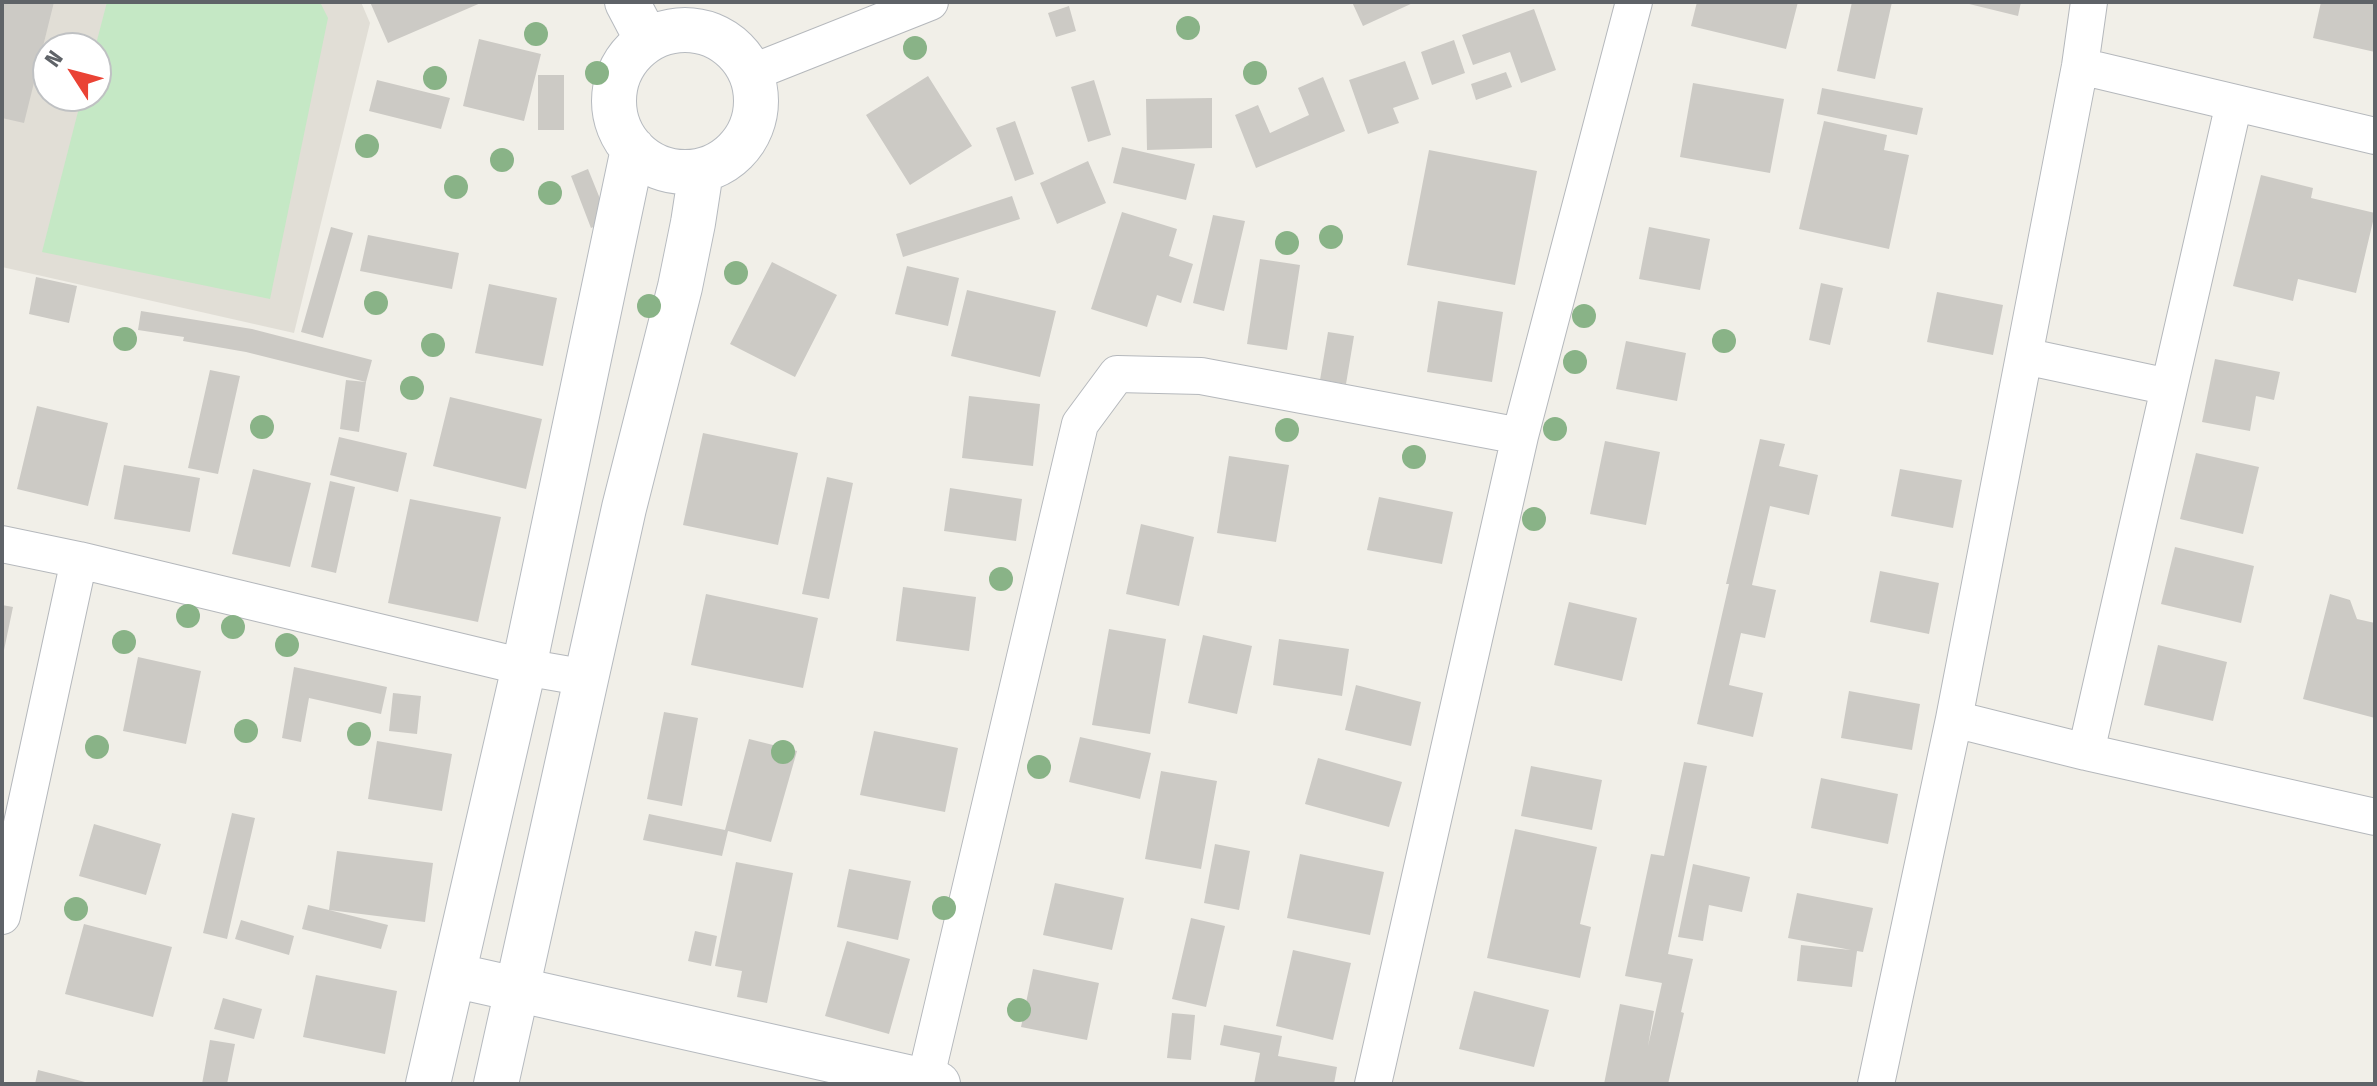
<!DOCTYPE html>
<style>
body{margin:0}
#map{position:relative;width:2377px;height:1086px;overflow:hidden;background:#f1efe8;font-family:"Fira Sans Condensed",sans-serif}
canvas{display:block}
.frame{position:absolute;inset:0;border:4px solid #5f6368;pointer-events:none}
.north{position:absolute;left:32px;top:32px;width:80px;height:80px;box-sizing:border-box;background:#fff;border:2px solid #bfc1c3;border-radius:50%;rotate:306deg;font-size:22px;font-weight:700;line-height:32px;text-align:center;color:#5f6368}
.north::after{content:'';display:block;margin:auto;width:28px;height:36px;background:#ea4335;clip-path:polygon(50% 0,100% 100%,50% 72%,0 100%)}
</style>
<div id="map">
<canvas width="2377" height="1086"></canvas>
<div class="frame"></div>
<div class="north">N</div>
</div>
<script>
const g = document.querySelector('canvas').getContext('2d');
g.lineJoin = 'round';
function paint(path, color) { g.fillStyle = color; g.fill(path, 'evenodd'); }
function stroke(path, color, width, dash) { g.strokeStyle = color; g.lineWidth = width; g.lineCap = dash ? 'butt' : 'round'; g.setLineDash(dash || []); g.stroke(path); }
const education = new Path2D(`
 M2,2H361L370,23L294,333L2,267ZM48,48H96V96H48Z`);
const green = new Path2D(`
 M107,2H320L328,18L270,299L42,252L82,96H96L95,48Z`);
const building = new Path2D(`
 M2,2H54L24,123L2,118Z
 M370,2H483L388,43Z
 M1352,2H1415L1363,26Z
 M1697,2H1798L1786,49L1691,26Z
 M1852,2H1892L1875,79L1837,71Z
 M1961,2H2021L2018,16Z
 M2321,2H2375V52L2313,38Z
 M1069,6L1076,31L1056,37L1048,13Z
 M1534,9L1556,70L1521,83L1510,52L1473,65L1462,35Z
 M479,39L541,54L524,121L463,106Z
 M1454,40L1465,73L1432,85L1421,52Z
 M1405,61L1419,99L1393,108L1399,123L1368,134L1349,80Z
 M1506,72L1512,87L1476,100L1471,84Z
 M538,75H564V130H538Z
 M928,76L972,146L910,185L866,115Z
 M1323,77L1345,131L1256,168L1235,115L1258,105L1270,133L1309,115L1298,88Z
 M377,80L450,98L441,129L369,111Z
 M1094,80L1111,135L1088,142L1071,87Z
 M1693,83L1784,99L1770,173L1680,157Z
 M1822,88L1923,108L1917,135L1817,114Z
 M1212,98V148L1147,150L1146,99Z
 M1015,121L1034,174L1015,181L996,128Z
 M1824,121L1887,135L1884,150L1909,155L1889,249L1799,229Z
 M1122,147L1195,164L1186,200L1113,183Z
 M1429,150L1537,171L1515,285L1407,265Z
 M1088,161L1106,203L1057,224L1040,183Z
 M588,169L609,221L591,228L571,176Z
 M2261,175L2313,188L2311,198L2375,213L2356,293L2298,279L2293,301L2233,286Z
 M1012,196L1020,219L903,257L896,234Z
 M1122,212L1177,229L1169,256L1193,264L1181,303L1157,295L1147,327L1091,309Z
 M1213,215L1245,221L1224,311L1193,303Z
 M331,227L353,233L323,338L301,332Z
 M1649,227L1710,239L1700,290L1639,279Z
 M368,235L459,253L452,289L360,271Z
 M1260,259L1300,265L1287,350L1247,344Z
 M772,262L837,295L795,377L730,344Z
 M907,266L959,278L948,326L895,314Z
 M36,277L77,286L69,323L29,314Z
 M1821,283L1843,288L1830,345L1809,340Z
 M489,284L557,298L543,366L475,353Z
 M967,290L1056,311L1040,377L951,356Z
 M1937,292L2003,305L1993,355L1927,342Z
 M1438,301L1503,312L1492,382L1427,372Z
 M141,311L252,329L372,360L366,382L359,432L340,429L346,380L366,382L246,352L183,341L184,337L138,330Z
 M1328,332L1354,336L1346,384L1320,380Z
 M1626,341L1686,353L1677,401L1616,389Z
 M2215,359L2280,372L2274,400L2256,396L2250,431L2202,422Z
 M210,370L240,376L218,474L188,468Z
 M969,396L1040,404L1033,466L962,458Z
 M450,397L542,419L526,489L433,466Z
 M37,406L108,423L88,506L17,489Z
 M703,433L798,453L778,545L683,525Z
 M339,437L407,453L398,492L330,475Z
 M1760,439L1785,444L1779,466L1818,475L1809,515L1770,506L1752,585L1776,590L1765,638L1741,633L1729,685L1763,693L1753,737L1697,724L1729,584H1726Z
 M1605,441L1660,452L1646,525L1590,514Z
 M2196,453L2259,467L2243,534L2180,519Z
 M1229,456L1289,465L1276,542L1217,533Z
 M124,465L200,478L190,532L114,519Z
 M253,469L311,483L290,567L232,554Z
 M1900,469L1962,480L1953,528L1891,516Z
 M827,477L853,483L829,599L802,594Z
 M330,481L355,487L336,573L311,567Z
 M950,488L1022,499L1016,541L944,531Z
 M1379,497L1453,512L1442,564L1367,550Z
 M410,499L501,517L478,622L388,603Z
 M1141,524L1194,537L1179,606L1126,594Z
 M2175,547L2254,566L2241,623L2161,604Z
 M1880,571L1939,583L1929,634L1870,622Z
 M903,587L976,597L969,651L896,641Z
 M706,594L818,618L803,688L691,665Z
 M2330,594L2350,600L2357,619L2375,623V718L2303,699Z
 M1569,602L1637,618L1622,681L1554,665Z
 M2,605L13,607L3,655H2Z
 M1109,629L1166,639L1150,734L1092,725Z
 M1203,635L1252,646L1237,714L1188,703Z
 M1279,639L1349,649L1342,696L1273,685Z
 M2158,645L2227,662L2213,721L2144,705Z
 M138,657L201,671L186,744L123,731Z
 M294,667L387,687L381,714L309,698L301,742L282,738Z
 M1356,685L1421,702L1411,746L1345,730Z
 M1849,691L1920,704L1912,750L1841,738Z
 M393,693L421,696L417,734L389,731Z
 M664,712L698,718L682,806L647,799Z
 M874,731L958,748L945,812L860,795Z
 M1080,737L1151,753L1140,799L1069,782Z
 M749,739L797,751L771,842L728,831L722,856L643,840L649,814L725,830Z
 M377,741L452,754L442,811L368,799Z
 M1318,758L1402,782L1389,827L1305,804Z
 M1684,762L1707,766L1668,954L1693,959L1681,1012L1684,1013L1668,1084L1640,1082V1084H1604L1620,1004L1654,1011L1648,1046L1662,983L1625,976L1651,854L1664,856Z
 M1531,766L1602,780L1592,830L1521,816Z
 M1161,771L1217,781L1201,869L1145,859Z
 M1821,778L1898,794L1888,844L1811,828Z
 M232,813L255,818L227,939L203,933Z
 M94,824L161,844L146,895L79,876Z
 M1515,829L1597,847L1580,924L1591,927L1580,978L1487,958Z
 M1215,844L1250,851L1239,910L1204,903Z
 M337,851L433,863L425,922L329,910L388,925L381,949L302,929L308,905L329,910Z
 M1300,854L1384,872L1370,935L1287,918Z
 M736,862L793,873L767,1003L737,997L742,971L715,966Z
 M1693,864L1750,877L1742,912L1709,905L1703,941L1678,937Z
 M849,869L911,881L898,940L837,927Z
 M1055,883L1124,898L1112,950L1043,935Z
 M1797,893L1873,908L1863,952L1857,951L1852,987L1797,981L1801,945L1851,950L1788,938Z
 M1191,918L1225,926L1206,1007L1172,999Z
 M241,920L294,936L289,955L235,939Z
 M84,924L172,947L153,1017L65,994Z
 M695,931L717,936L711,966L688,961Z
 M847,941L910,959L889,1034L825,1016Z
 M1293,950L1351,963L1333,1040L1276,1026Z
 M1033,969L1099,983L1087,1040L1021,1027Z
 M316,975L397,991L385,1054L303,1037Z
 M1474,991L1549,1010L1534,1067L1459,1049Z
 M223,998L262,1009L254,1039L214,1029Z
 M1172,1013L1195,1015L1191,1060L1167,1058Z
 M1224,1025L1282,1036L1278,1056L1337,1067L1334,1084H1254L1260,1053L1220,1045Z
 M210,1040L235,1044L227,1084H202Z
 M38,1070L89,1083V1084H35Z`);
const street = new Path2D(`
 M2080,66L2375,136
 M751,73L930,2
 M2024,356L2169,387
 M2,544L79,560L524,667L587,678
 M1954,719L2086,752L2375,817
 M2086,752L2234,103
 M2,916L79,560
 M925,1081L1080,424L1117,374L1201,376L1520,436
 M1373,1084L1520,436L1634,2
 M1876,1084L1954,719L2080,66L2089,2`);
const secondary = new Path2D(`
 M627,2L647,40
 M614 101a71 71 0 1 1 142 0a71 71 0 1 1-142 0Z
 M453,975L938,1084
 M428,1084L524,667L633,149
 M496,1084L624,508L680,287L693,223L701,171`);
const trees = [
 [1188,28],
 [536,34],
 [915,48],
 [597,73],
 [1255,73],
 [435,78],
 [367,146],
 [502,160],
 [456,187],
 [550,193],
 [1331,237],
 [1287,243],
 [736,273],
 [376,303],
 [649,306],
 [1584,316],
 [125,339],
 [1724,341],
 [433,345],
 [1575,362],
 [412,388],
 [262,427],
 [1555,429],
 [1287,430],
 [1414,457],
 [1534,519],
 [1001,579],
 [188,616],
 [233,627],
 [124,642],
 [287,645],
 [246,731],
 [359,734],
 [97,747],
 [783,752],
 [1039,767],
 [944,908],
 [76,909],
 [1019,1010]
];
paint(education, '#e1ded6');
paint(green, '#c5e8c5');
paint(building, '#cccac5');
stroke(street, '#b5b8bc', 38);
stroke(secondary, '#b6babf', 46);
stroke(street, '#fff', 36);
stroke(secondary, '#fff', 44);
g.fillStyle = '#89b387';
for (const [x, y] of trees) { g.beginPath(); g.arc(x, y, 12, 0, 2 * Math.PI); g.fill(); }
</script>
